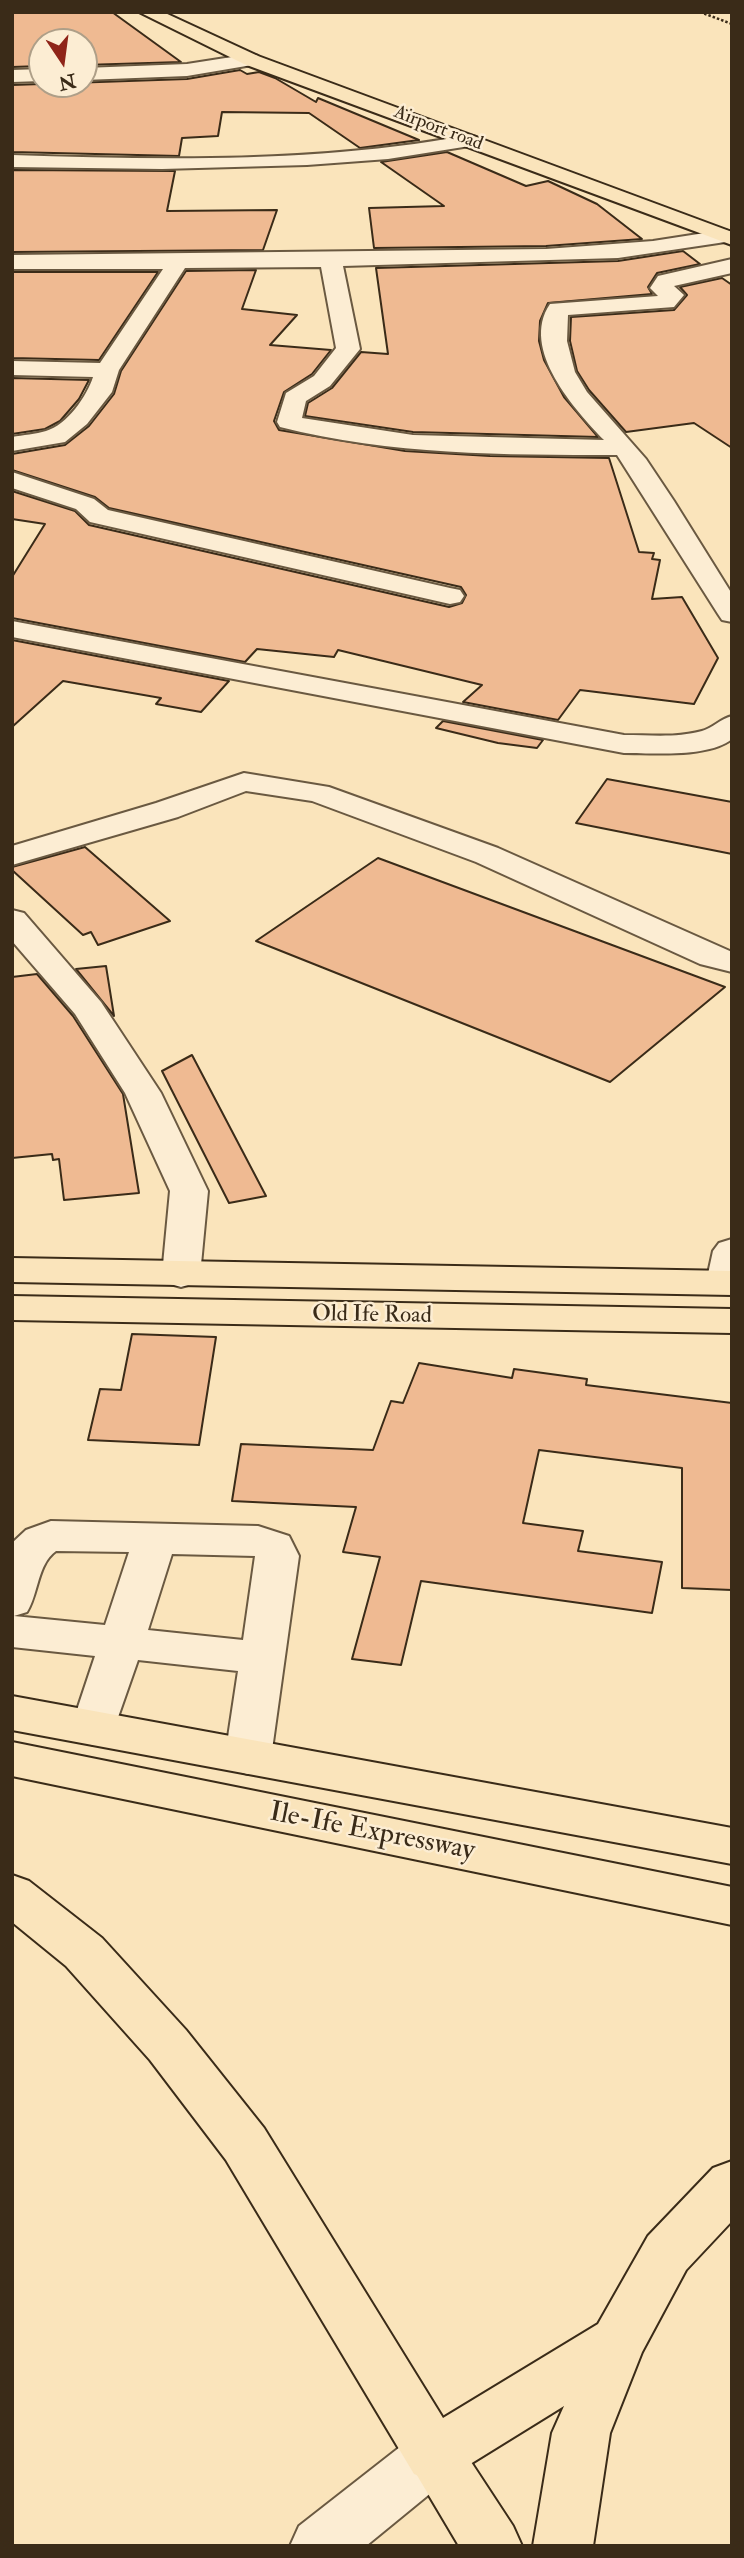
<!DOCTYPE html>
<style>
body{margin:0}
#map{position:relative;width:744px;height:2558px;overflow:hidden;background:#fae4bb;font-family:"IM FELL Double Pica",serif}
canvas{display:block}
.frame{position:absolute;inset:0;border:14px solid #3a2b18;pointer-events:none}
.north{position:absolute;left:28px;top:28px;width:70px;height:70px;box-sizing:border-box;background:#fcedd3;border:2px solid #ae9f88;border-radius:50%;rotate:167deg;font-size:19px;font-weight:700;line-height:28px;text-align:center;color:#3a2b18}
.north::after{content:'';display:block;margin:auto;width:24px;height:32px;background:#8f2418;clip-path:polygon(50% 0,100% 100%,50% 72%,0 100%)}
</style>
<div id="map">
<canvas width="744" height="2558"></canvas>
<div class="frame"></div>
<div class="north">N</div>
</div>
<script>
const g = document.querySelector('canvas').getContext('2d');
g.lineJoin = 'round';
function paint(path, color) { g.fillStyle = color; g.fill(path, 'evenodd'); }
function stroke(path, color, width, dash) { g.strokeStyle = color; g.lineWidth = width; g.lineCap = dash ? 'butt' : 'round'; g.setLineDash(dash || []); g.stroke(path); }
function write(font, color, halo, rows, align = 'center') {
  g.font = font + ' "IM FELL Double Pica",serif'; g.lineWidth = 5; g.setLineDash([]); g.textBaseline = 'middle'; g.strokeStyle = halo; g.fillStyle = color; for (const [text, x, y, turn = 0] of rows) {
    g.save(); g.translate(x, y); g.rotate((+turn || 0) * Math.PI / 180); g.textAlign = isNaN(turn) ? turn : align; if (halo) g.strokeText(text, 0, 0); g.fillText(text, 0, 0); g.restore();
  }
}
const building = new Path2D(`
 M12,12H112L181,62L84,65V42H42V66L12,67Z
 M240,70L247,74L259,72L275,78L316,102L318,98L419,140L360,148L309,113L222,112L218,136L182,138L179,156L12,152V85L187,79Z
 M447,152L526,186L548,181L597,204L642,239L546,246L374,248L369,208L444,206L381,162Z
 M12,170L175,171L167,211L277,210L263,250L12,252Z
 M683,251L700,264L657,273L648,287L652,294L548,303L540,321L539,341L544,360L564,397L598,437L413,432L305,416L308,403L332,388L361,352L388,354L376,268L618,261Z
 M256,270L242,309L297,315L270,345L331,350L312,374L284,392L274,421L279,430L405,451L490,456L609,458L639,552L654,553L652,559L660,560L652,599L682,597L718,658L694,704L580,690L558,720L463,702L482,685L338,650L334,657L257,649L245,662L12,618V577L45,524L12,519V491L75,511L89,525L449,607L462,603L466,595L461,587L109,508L95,497L12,470V454L65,445L89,426L114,394L121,371L186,271Z
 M12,272H158L99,360L12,358Z
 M722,278L732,285V448L694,423L626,432L589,390L577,371L570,341L571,317L674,310L687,295L680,287Z
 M12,378L89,380L79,399L60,421L45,429L12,434Z
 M12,640L229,681L201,712L156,704L161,698L63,681L12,727Z
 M443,721L543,740L537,748L498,743L436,728Z
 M607,779L732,802V854L576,823Z
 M85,847L170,921L98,945L91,932L83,935L12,870V867Z
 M378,858L725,987L610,1082L256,941Z
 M106,966L114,1016L76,969Z
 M37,974L73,1016L123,1094L139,1193L64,1200L59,1159L53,1160L52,1154L12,1158V977Z
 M192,1055L266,1196L229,1203L162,1071Z
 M132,1334L216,1337L199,1445L88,1440L100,1389L121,1390Z
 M419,1363L512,1378L514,1369L587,1379L586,1385L732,1403V1590L682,1588V1468L539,1450L523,1523L583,1531L578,1551L662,1562L652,1613L421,1581L401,1665L352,1659L380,1557L343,1552L356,1507L232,1501L241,1444L373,1450L391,1401L403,1403Z`);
const path = new Path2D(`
 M700,12L732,24`);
const minor = new Path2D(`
 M251,54L258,56L260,60L258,64L187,76L84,80V68L187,64Z
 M42,69V81L12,82V70Z
 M469,135L476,137L479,141L476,145L388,159L307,165L162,169L12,167V155C163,160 320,163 469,135Z
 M724,230L732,232V241L618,258L343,266L360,349L330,386L306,401L302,418L413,435L604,440C576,411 519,349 550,304L658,296L650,288L658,276L732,259V273L674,286L684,295L674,307L568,315L567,341L575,372L587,392L646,459L674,501L732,594V622L722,620L718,614L617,455C504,455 391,455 280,427L277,422L286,393L314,376L336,348L321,267L185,268L119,370L112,392L87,424L65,442L12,451V437C23,435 36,434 46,431C67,425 87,396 93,377L12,375V361L100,363L163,269H12V255L546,249L653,241Z
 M12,472L94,499L108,510L450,588L460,590L464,596L460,602L450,604L90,522L76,509L12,488Z
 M12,621L624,735C650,735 677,738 702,731C713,728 720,719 732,716V739C708,758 653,753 624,753L12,637Z
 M244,773L329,787L498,848L732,952V972L700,964L476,862L312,801L246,791L178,817L12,865V846L156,803Z
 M12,910L24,913L101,1002L161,1093L208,1191L200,1275L195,1283L181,1287L167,1283L162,1275L170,1191L125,1093L75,1014L12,941Z
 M732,1239V1293L711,1291L706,1283L713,1251L719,1243Z
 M51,1521L258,1526L289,1536L299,1556L271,1757L264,1769L248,1774L232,1769L225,1757L238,1671L138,1660L110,1740L94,1745L78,1740L71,1728L95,1656L12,1647V1543L26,1530ZM56,1551L129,1552L105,1625L14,1616L27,1612C39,1592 37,1565 56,1551ZM172,1554L255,1556L243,1640L148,1630Z
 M434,2428L454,2436L463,2455L454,2474L366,2546H290L299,2526L414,2436Z`);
const major = new Path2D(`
 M139,12H163L258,56L732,232V245L244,64Z
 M12,1258L732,1271V1295L12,1282Z
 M12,1296L732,1309V1333L12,1320Z
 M434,2428L454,2436L513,2526L522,2546H459L405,2455L414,2436Z`);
const highway = new Path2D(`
 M12,1696L732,1828V1864L12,1730Z
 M12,1742L732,1887V1925L12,1776Z
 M12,1875L29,1881L102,1938L186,2030L264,2128L443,2418L598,2324L648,2236L713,2168L732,2161V2221L686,2270L642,2352L610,2433L593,2546H533L552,2433L564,2406L454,2474L434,2482L414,2474L226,2160L150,2060L66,1966L12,1922Z`);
const farStreetnames = [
 ["Airport road",438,129,21]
];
const streetNames = [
 ["Old Ife Road",372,1316,1]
];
const nearStreetnames = [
 ["Ile-Ife Expressway",372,1833,11]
];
paint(building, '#efba92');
stroke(building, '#3a2b18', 2);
stroke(minor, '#6a5941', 4);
stroke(major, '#3a2b18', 4);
stroke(highway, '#3a2b18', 4);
stroke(path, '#3a2b18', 2.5, [2.5, 2]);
paint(minor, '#fcedd3');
paint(major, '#fae4bb');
paint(highway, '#fae4bb');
write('19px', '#3a2b18', '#fcedd3', farStreetnames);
write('23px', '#3a2b18', '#fcedd3', streetNames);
write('28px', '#3a2b18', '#fcedd3', nearStreetnames);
</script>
